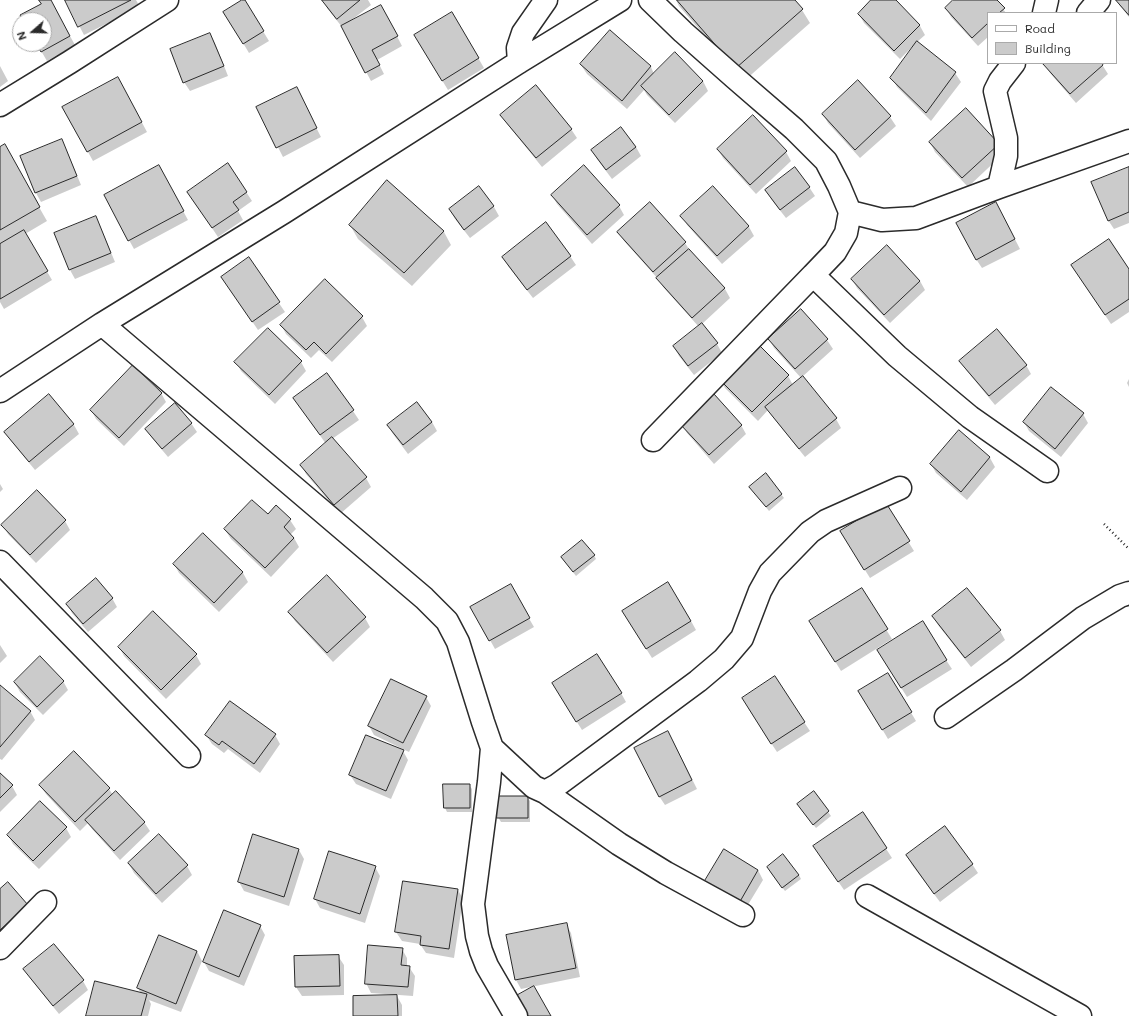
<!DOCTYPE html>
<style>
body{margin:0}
#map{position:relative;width:1129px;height:1016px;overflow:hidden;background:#fff;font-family:Mali,sans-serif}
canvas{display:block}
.legend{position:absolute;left:987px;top:12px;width:130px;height:52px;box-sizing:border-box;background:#fff;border:1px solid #aaa;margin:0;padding:5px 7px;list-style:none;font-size:12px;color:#2b2b2b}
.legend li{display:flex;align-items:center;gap:8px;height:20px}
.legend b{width:20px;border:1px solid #aaa}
.north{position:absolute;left:12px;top:12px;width:40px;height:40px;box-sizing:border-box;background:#fff;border:1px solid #aaa;border-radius:50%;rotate:250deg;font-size:11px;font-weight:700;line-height:16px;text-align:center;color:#2b2b2b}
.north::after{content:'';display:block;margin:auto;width:14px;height:18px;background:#2b2b2b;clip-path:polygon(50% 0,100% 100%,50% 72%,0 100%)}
</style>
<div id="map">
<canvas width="1129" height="1016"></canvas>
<ul class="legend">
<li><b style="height:5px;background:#fff"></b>Road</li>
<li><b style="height:11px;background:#cbcbcb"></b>Building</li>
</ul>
<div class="north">N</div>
</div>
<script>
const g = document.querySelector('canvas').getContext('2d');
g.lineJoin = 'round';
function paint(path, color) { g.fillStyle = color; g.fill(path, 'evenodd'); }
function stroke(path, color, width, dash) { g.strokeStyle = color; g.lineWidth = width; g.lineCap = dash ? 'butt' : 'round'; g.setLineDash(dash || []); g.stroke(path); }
const shadow = new Path2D(`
 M40,0H50L75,45L47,61L37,44H44V20H24L42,4Z
 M66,0H136L140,7L84,35Z
 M244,0L269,41L249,53L230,21Z
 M323,0H368L371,5L349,22L386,15L402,46L377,60L384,74L371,81L342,27L327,8Z
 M676,0H793L802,10L810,23L744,81L679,6Z
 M873,0H895L920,26L925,35L917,42L955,73L961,82L931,121L897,87L892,78L914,47L913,46L900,59L864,23L859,14Z
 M955,0H996L1006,13H988V37L978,46L951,17L946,8Z
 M1116,0H1129V17L1120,6Z
 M452,13L484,68L448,90L415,36Z
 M610,32L651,67L654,74L675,53L703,81L708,91L675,123L647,95L644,90L627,109L587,74L581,65Z
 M210,34L215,43L228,76L190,91L184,82Z
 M1046,63H1101L1108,74L1076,103L1050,73L1044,64Z
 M0,66L8,81L0,87Z
 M123,87L147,132L93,161L63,107Z
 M301,98L321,137L283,157L258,108Z
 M966,109L1003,154L968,187L935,152L930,142Z
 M823,114L890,117L896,126L860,158L828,123Z
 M502,115L571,129L577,138L542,167L507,124Z
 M61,140L66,149L81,185L41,202L36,193L21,157Z
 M4,146L47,221L25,234L52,280L4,309L0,302V148Z
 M636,147L641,156L612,179L597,159L592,150Z
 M718,149L786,152L791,161L756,194L723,158Z
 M228,164L252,201L238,211L243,220L218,237L188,192Z
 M1129,168V223L1114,229L1108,220Z
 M164,176L188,220L134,249L129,240Z
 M387,181L444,232L451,245L412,286L358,239L350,225Z
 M713,187L749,227L754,236L722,264L687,225L682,216Z
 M809,187L815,196L786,218L771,199L766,190Z
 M479,188L494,207L499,216L470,238L455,219L450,210Z
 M552,195L619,206L624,215L592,244L557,204Z
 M650,204L685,243L691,252L725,289L730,298L702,324L717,344L722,353L694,375L679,356L674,347L699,327L663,287L659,280L624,241L618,232Z
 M1001,212L1020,249L982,268L976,259Z
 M95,217L100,226L115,262L75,279L70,270Z
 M887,246L920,281L925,290L890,323L857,288L852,279Z
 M570,256L576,265L533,298L508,266L503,257Z
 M249,259L285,312L258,330L228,286Z
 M1129,271V312L1111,324L1078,275Z
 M801,310L827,340L833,349L802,377L836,419L841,428L805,457L772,416L768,410L758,421L725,388L720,379L788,376L793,385L802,379L774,348L769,339Z
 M362,317L367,326L332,362L319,350L311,358L286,334L281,325Z
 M961,361L1026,365L1031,374L995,405L966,370Z
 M236,362H301L306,371L275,404L241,371Z
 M327,375L353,411L359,420L332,439L366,478L371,487L340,514L306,474L301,465L326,444L300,407Z
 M1129,379V387L1127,383Z
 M161,393L166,402L124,446L96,419L91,410Z
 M49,396L74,425L79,434L35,470L11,441L5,432Z
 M1083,414L1088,423L1061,457L1029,431L1024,422Z
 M432,422L437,431L408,454L393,434L388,425Z
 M191,423L197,432L168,457L152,438L146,429Z
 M682,424L741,425L746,434L714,464L687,433Z
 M959,431L990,458L995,467L967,500L936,473L931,464Z
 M0,484L3,489L0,492Z
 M753,491L781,494L784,498L769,511Z
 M37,492L65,521L70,530L36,563L8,534L3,525Z
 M885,504L914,551L870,578L846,540Z
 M276,506L290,520L296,529L290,535L294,538L299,547L271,577L231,539L225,530L268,516Z
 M203,534L243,573L248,582L219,612L179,573L174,564Z
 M594,555L596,559L576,576L562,558Z
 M510,586L534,627L495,649L472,608Z
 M861,589L892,639L841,671L816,630Z
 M967,589L1000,631L1005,640L971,667L938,625L933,616Z
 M112,598L117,607L88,632L72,613L67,604Z
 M290,612L365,618L370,627L333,662L295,621Z
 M628,620L691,621L696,630L652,658Z
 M0,645L7,656L0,663Z
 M119,647L196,655L201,664L166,699L124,656Z
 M883,659L946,660L952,669L907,697Z
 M888,674L916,721L888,739L860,692Z
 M63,681L68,690L43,715L20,692L15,683Z
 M0,686L30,711L35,720L2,760L0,759Z
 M558,692L621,693L626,702L582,730Z
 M426,697L431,706L409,752L374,735L369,726Z
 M230,702L275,735L280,744L260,773L228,749L224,753L212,744L206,735Z
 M748,708L804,722L810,731L777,752Z
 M673,741L697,789L665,805L659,796Z
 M403,751L408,760L391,799L356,784L350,775Z
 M74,752L109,789L113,795L144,822L150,831L120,860L92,829L88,823L80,831L46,794L40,785Z
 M0,774L12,786L17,795L0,812Z
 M469,785L472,789V812H447L445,808Z
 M814,792L831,816L816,828L800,808Z
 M527,797L530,801V822H501L498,817Z
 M863,813L892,858L844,890L820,855Z
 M66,828L71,837L39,869L13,844L8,835Z
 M299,850L304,859L289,906L244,891L239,882Z
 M907,856L972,864L978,873L940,902L912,865Z
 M129,864L187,866L192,875L162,903L134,873Z
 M375,867L380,876L365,923L320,908L315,899Z
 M758,870L763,880L743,913L710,893Z
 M770,872L799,875L801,879L785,891Z
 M0,890L27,906L0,940Z
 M458,890L463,899L454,958L426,953L420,944L402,941L396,932Z
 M566,924L571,933L580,977L521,989L516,980L507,936Z
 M260,926L265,935L244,986L209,971L204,962Z
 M402,949L407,958V967H409L415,976L413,996L371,993L366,983Z
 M197,951L202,961L181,1012L149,1000L151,1004L148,1016H87L141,994L138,988Z
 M338,956L344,965V995L302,996L296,987Z
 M25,969L83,981L88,990L59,1014L30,978Z
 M397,996L402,1005V1016H354Z`);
const building = new Path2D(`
 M39,0H51L70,36L41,52L36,44H44V20H23L20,15L41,4Z
 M65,0H131L78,27Z
 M242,0H245L264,31L243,44L223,12Z
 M322,0H360L337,19Z
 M677,0H795L803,9L736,68Z
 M871,0H896L920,25L894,51L858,14Z
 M953,0H997L1005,8L999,13H988V23L972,38L945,8Z
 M1116,0H1129V15Z
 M381,5L398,36L372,50L380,65L365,73L341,26Z
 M452,12L479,58L442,81L414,35Z
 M610,30L651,66L622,101L580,64Z
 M210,33L224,66L183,83L170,49Z
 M917,41L956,72L926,113L890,78Z
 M675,52L703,81L669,115L641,86Z
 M1044,63H1102L1103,65L1070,94L1043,64Z
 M118,77L142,122L87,152L62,107Z
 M858,80L891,116L855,150L822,114Z
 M536,85L572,129L536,158L500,115Z
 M297,87L317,128L276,148L256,107Z
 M966,108L999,144L962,178L929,142Z
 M753,115L787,151L750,185L717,149Z
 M621,127L636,147L606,170L591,150Z
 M62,139L77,176L35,193L20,156Z
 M5,144L40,207L0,230V147Z
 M228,163L247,192L233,202L239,210L212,228L187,192Z
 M159,165L184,211L128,241L104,195Z
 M584,165L620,205L587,235L551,195Z
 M795,167L810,187L780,210L765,190Z
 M1129,167V212L1108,221L1091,182Z
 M387,180L444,231L404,273L349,225Z
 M479,186L494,206L464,230L449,209Z
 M713,186L749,226L717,256L680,216Z
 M650,202L686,242L653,272L617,232Z
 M996,202L1015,239L976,260L956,223Z
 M96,216L111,253L69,270L54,233Z
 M546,222L571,256L527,290L502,257Z
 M24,230L48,271L0,299V244Z
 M1109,239L1129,269V299L1105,315L1071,265Z
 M887,245L920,281L884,315L851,279Z
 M689,249L725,288L692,318L656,278Z
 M249,257L280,302L252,322L221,277Z
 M325,279L363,316L326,354L314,342L306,350L280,325Z
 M801,309L828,339L795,369L768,339Z
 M702,323L718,343L688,366L673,346Z
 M268,328L302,361L269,395L234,362Z
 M997,329L1027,365L989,396L959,361Z
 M756,342L789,375L752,412L719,379Z
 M133,365L162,393L119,438L90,410Z
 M327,373L354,410L320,435L293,398Z
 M803,376L837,418L799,449L765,407Z
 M1051,387L1084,413L1055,449L1023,422Z
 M49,394L74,424L29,462L4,432Z
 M714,394L742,425L709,455L680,424Z
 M417,402L432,422L403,445L387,425Z
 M175,403L192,423L162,449L145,429Z
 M959,430L990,457L961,492L930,464Z
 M332,437L367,477L334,505L300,465Z
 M766,473L782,494L766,507L749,487Z
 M37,490L66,520L30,555L1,525Z
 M252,500L268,514L276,505L291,519L284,527L294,538L265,568L224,529Z
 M886,503L910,541L864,570L840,531Z
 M203,533L243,572L214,603L173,564Z
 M582,540L595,555L573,572L561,557Z
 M327,575L366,617L327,653L288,612Z
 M96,578L113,598L83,624L66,604Z
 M668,582L691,621L646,649L622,611Z
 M511,584L530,618L489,641L470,607Z
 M862,588L888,629L835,662L809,621Z
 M967,588L1001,630L965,658L932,616Z
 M153,611L197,654L161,690L118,647Z
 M923,621L947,660L901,688L877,650Z
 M597,654L622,693L576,722L552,683Z
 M40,656L64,681L37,707L14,682Z
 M888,673L912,712L882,730L858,691Z
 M775,676L805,722L771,744L742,698Z
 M391,679L427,696L403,743L368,726Z
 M0,685L31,711L0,747Z
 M230,701L276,734L254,764L222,741L219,745L205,735Z
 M668,731L692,780L659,797L634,748Z
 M366,735L404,750L386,791L349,775Z
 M74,751L110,788L75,822L39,785Z
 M0,773L13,785L0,798Z
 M443,784H470V808H444Z
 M116,791L145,822L114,851L85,820Z
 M814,791L829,811L813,825L797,804Z
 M497,796H528V818H497Z
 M40,801L67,827L33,861L7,835Z
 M863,812L887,848L838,882L813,846Z
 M945,826L973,864L934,894L906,855Z
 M159,834L188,865L156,894L128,863Z
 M253,834L299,849L284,897L238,882Z
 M724,849L758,870L738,905L703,884Z
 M329,851L376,866L360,914L314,899Z
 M783,854L799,875L782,888L767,867Z
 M403,881L458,889L449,949L420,945L421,936L395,932Z
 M8,882L28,905L0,930V889Z
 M224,910L261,925L239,977L203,962Z
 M567,923L576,968L515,980L506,935Z
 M159,935L197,951L176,1004L137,988Z
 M54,944L84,980L53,1006L23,969Z
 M368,945L403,948L401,965L410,966L408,987L365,984Z
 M339,955L340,986L295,987L294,956Z
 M95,981L147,994L141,1016H86Z
 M534,986L551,1016H528L516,996Z
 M397,995L398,1016H353V996Z`);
const path = new Path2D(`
 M1104,524L1129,549`);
const minor = new Path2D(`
 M650,0L683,32L735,78L794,129L826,161L839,186L850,212L846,233L835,252L813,275L897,356L970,417L1047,471
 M1044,13L1047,0
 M1088,13L1099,0
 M519,62L518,48L523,33L546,0
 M0,105L70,62L167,0
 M999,187L1006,156V138L995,91L1000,81L1014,63
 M850,212L882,220L916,218L999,187L1129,141
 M102,324L424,598L447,621L458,642L483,722L492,748L489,782L473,904L477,936L481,951L487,966L516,1016
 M0,391L102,324L284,212L519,62L620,0
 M653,440L813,275
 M0,562L189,756
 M946,717L1014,670L1083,618L1120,596L1129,593
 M492,748L534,787L545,792L556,786L698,681L724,659L742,638L760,591L770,573L810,532L826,521L900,488
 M545,792L619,844L666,873L743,915
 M867,896L1080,1016
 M0,948L45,902`);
paint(shadow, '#0003');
paint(building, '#cbcbcb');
stroke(building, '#2b2b2b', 1);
stroke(minor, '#2b2b2b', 25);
stroke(path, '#2b2b2b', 2.5, [1, 3]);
stroke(minor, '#fff', 22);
</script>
